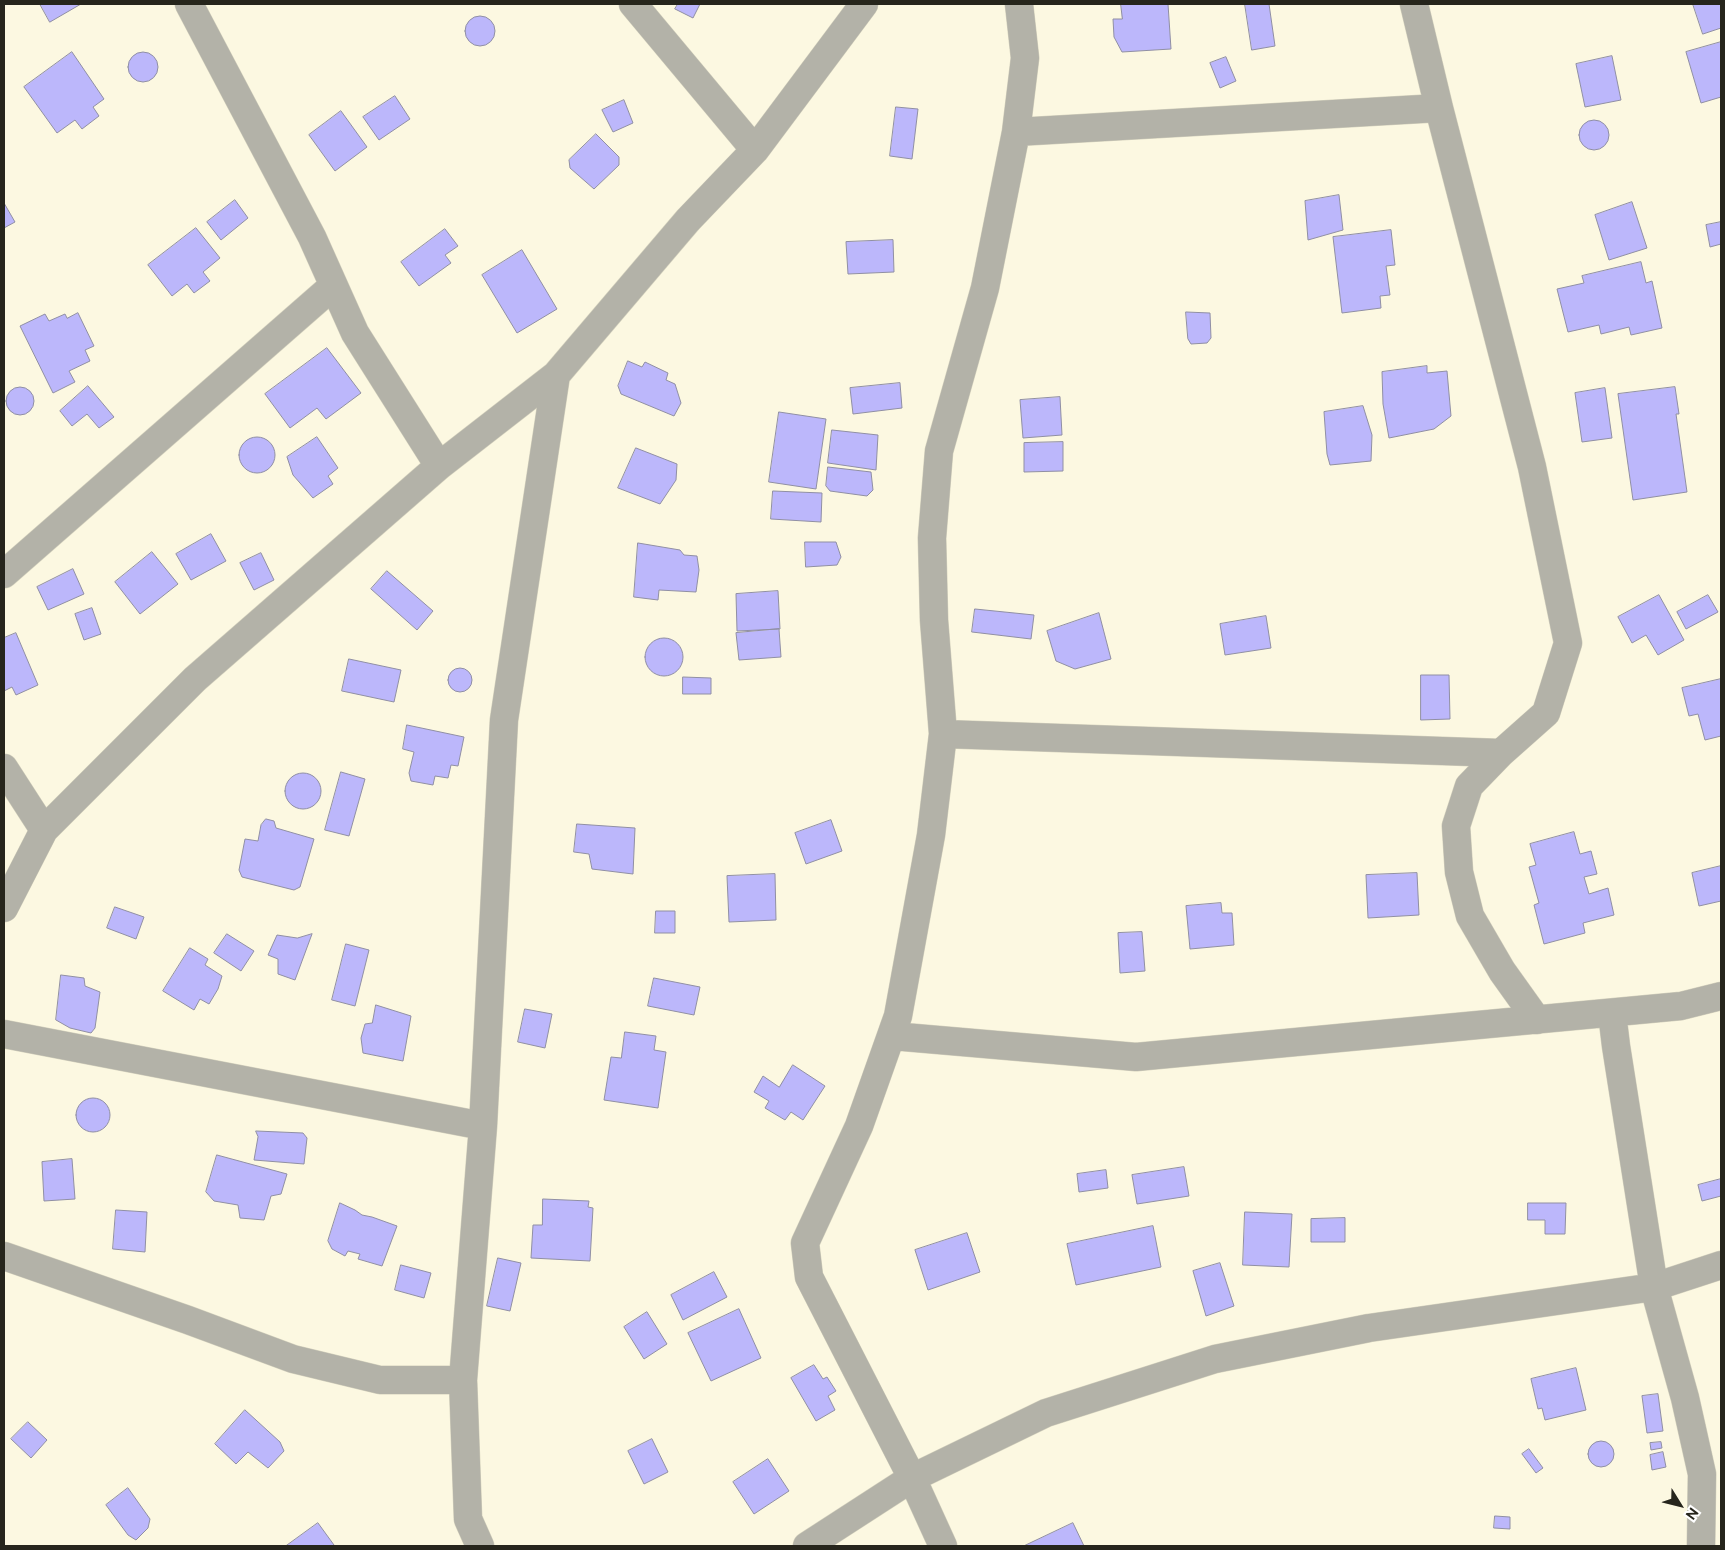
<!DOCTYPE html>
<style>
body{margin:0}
#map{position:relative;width:1725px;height:1550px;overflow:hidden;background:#fcf8e1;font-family:Raleway,sans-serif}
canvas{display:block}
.frame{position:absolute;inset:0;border:5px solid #26251c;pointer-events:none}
.north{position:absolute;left:1655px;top:1480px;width:50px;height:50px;-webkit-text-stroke:4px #fff;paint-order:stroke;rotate:126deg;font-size:14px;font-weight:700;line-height:20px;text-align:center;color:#26251c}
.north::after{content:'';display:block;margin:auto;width:18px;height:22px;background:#26251c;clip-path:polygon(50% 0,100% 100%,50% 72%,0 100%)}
</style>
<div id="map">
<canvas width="1725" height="1550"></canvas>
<div class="frame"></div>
<div class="north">N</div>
</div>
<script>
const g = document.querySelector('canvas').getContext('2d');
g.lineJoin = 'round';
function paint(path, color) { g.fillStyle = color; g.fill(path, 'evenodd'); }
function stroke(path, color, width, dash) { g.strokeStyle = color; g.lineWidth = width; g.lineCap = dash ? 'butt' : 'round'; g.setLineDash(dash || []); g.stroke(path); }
const building = new Path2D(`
 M40,4H81L50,22Z
 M678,4H700L693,18L675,9Z
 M1121,4H1168L1171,49L1122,52L1114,37L1113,19H1122Z
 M1245,4H1269L1275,46L1252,50Z
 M1693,4H1721V28L1703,34Z
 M465 31a15 15 0 1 1 30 0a15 15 0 1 1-30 0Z
 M1721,42V97L1701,103L1686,52Z
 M72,52L104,99L93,107L99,116L82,129L75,120L57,133L24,87Z
 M128 67a15 15 0 1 1 30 0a15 15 0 1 1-30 0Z
 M1612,56L1621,100L1585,107L1576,64Z
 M1226,57L1236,81L1220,88L1210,63Z
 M395,96L410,119L379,140L363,117Z
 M624,100L633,123L613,132L602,110Z
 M896,107L918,109L912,159L890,156Z
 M341,111L367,147L335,171L309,135Z
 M1579 135a15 15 0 1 1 30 0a15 15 0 1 1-30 0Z
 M596,134L619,157V165L594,189L570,168L569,160Z
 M1339,195L1343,230L1308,240L1305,201Z
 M235,200L248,218L221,240L207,222Z
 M1632,202L1647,248L1609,260L1595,215Z
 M4,203L15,222L4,228Z
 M1721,222V244L1710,247L1706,225Z
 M196,228L220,258L203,272L210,281L194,293L187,284L172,296L148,265Z
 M445,229L458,246L445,255L451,263L419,286L401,262Z
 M1391,230L1395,265L1386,266L1390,295L1380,296L1381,308L1342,313L1333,237Z
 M893,240L894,272L848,274L846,242Z
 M522,250L557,309L517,333L482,275Z
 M1641,262L1646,283L1652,281L1662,328L1631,335L1629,327L1601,334L1599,325L1568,332L1557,289L1584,283L1582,276Z
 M1186,312L1210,313L1211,338L1207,343L1191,344L1188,339Z
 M78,313L94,346L85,350L90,361L69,371L75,382L53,393L20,326L45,314L49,321L65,314L67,318Z
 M327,348L361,393L326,419L317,408L290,428L265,394Z
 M628,361L642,367L645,362L668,373L666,380L675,384L681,403L674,416L621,394L618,386Z
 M1427,366V373L1447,371L1451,416L1434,429L1389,438L1383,404L1382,372Z
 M900,383L902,408L853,414L850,388Z
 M88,386L114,417L99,428L87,414L72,426L60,411Z
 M6 401a14 14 0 1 1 28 0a14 14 0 1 1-28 0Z
 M1675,387L1679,414H1676L1687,492L1633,500L1618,394Z
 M1605,388L1612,438L1582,442L1575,393Z
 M1060,397L1062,435L1023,438L1020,400Z
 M1363,406L1372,435L1371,461L1330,465L1327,454L1324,412Z
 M779,412L826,419L816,489L769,482Z
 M832,430L878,435L876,470L828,463Z
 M317,437L338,468L328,476L333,484L313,498L293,475L287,457Z
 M239 455a18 18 0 1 1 36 0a18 18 0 1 1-36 0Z
 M1063,442V471L1024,472V443Z
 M636,448L677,464L676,480L660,504L618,488Z
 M828,467L871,472L873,490L867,496L830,491L826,486Z
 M773,491L822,493L821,522L771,519Z
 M211,534L226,561L191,580L176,554Z
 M805,542H836L841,557L837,565L806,567Z
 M638,543L680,550L684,555L697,556L699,570L696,592L659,590L658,600L634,597Z
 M152,552L178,584L140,614L115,582Z
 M261,553L274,580L254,590L240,563Z
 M73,569L84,594L48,610L37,587Z
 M387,571L433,611L417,630L371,589Z
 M778,591L780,629L737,631L736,594Z
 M1659,595L1684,640L1658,655L1646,635L1632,643L1618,617Z
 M1708,595L1718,612L1686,629L1677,612Z
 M92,608L101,634L84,640L75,614Z
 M975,609L1034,615L1031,639L972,632Z
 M1099,613L1111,659L1075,669L1056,661L1047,631Z
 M1266,616L1271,648L1225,655L1220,624Z
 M779,629L781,657L739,660L736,633Z
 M16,633L38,685L16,695L12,687L4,691V638Z
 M645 657a19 19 0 1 1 38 0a19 19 0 1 1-38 0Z
 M349,659L401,670L394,702L342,691Z
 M448 680a12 12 0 1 1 24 0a12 12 0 1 1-24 0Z
 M1421,675H1449L1450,719L1421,720Z
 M683,677L711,678V694H683Z
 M1721,679V736L1705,740L1698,714L1689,716L1682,688Z
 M407,725L464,737L458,766L451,765L448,778L435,776L433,785L411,781L409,773L414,752L403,749Z
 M341,772L365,779L349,836L325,830Z
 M285 791a18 18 0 1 1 36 0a18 18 0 1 1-36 0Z
 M266,819L274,821L276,828L314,839L300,887L294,890L242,877L239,870L245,839L258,841L261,825Z
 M831,820L842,851L806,864L795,833Z
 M577,824L635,828L633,874L592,869L589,854L574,852Z
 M1574,832L1580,854L1591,851L1597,874L1584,877L1589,894L1608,888L1614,915L1583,923L1585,933L1544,944L1534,905L1539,903L1529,867L1536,865L1530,844Z
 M1721,866V901L1699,906L1692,873Z
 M1417,873L1419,915L1368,918L1366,875Z
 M775,874L776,920L729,922L727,876Z
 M1221,903L1222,913H1232L1234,945L1190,949L1186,906Z
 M115,907L144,917L136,939L107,928Z
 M656,911H675V933H655Z
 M1142,932L1145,971L1120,973L1118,933Z
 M227,934L254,951L241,971L214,953Z
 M312,934L295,980L278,974V959L268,955L277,935L297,938Z
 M346,944L369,950L355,1006L332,1000Z
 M190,948L208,959L205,965L222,976L218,989L209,1004L200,999L194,1010L163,991Z
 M61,975L84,978L85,986L100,992L95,1028L91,1033L70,1028L56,1020Z
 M654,978L700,987L694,1015L648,1006Z
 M376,1005L411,1016L403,1061L363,1053L361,1038L365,1024L372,1023Z
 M525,1009L552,1014L545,1048L518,1042Z
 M625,1032L656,1036L654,1050L666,1052L658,1108L604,1100L611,1057L621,1058Z
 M793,1065L825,1086L803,1120L791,1112L785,1120L765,1108L769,1101L754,1092L763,1076L779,1087Z
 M76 1115a17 17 0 1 1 34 0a17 17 0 1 1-34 0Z
 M256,1131L303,1133L307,1138L304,1164L254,1160L258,1137Z
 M217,1155L287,1174L281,1194L271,1196L264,1220L240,1218L238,1205L214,1201L206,1192Z
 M72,1159L75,1199L44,1201L42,1162Z
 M1184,1167L1189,1196L1137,1204L1132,1175Z
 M1106,1170L1108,1188L1079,1192L1077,1174Z
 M1721,1179V1196L1702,1201L1698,1185Z
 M543,1199L589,1201L588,1207L593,1208L590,1261L531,1258L533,1225H542Z
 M340,1203L355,1210L362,1215L372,1217L397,1226L382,1266L358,1259L360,1254L348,1251L345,1256L332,1249L328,1241Z
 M1528,1203H1566L1565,1234H1545V1220H1528Z
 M116,1210L147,1212L145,1252L113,1249Z
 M1245,1212L1292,1214L1289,1267L1243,1265Z
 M1345,1218V1242H1311V1219Z
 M1153,1226L1161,1267L1076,1285L1067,1244Z
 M967,1233L980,1272L928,1290L915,1250Z
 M498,1258L521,1263L510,1311L487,1306Z
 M1220,1263L1234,1306L1206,1316L1193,1271Z
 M401,1265L431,1273L424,1298L395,1290Z
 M714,1272L727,1297L683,1320L671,1295Z
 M739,1309L761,1358L711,1381L688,1333Z
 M647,1312L667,1344L644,1359L624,1327Z
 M814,1365L823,1379L827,1377L836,1391L828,1396L835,1410L816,1421L791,1378Z
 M1576,1368L1586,1410L1545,1420L1542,1408L1538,1409L1531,1379Z
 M1658,1394L1663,1431L1647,1433L1642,1396Z
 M245,1410L280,1442L284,1451L268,1468L248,1452L236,1464L215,1444Z
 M28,1422L47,1440L31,1458L11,1439Z
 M652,1439L668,1472L644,1484L628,1451Z
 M1588 1454a13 13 0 1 1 26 0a13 13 0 1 1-26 0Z
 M1661,1442L1662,1448L1651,1450L1650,1443Z
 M1529,1449L1543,1468L1536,1473L1522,1454Z
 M1663,1452L1666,1467L1652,1470L1650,1455Z
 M768,1459L789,1491L754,1514L733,1482Z
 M128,1488L150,1519L148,1528L136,1540L128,1535L106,1505Z
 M1495,1516L1510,1517V1529L1494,1528Z
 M318,1523L334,1545L331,1546H286Z
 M1073,1523L1084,1546H1024Z`);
const minor = new Path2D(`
 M189,4L312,237L355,333L439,466
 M633,4L755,150
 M1016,132L1439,108
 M4,574L333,286
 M943,734L1501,753L1546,713L1568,643L1532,467L1439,108L1414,4
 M1501,753L1469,786L1456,826L1459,872L1470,916L1502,971L1537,1020
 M4,768L44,830
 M4,908L44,830L195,679L439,466L556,375L688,220L755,150L864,4
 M1612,1013L1616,1046L1654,1287L1685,1398L1702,1474L1701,1546
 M4,1034L483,1126
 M892,1036L1136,1057L1681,1006L1721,996
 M4,1256L188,1320L293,1359L380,1380H463
 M480,1546L468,1519L463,1380L483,1126L504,720L556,375
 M807,1546L912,1478L1046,1413L1215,1359L1369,1328L1654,1287L1721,1265
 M943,1546L912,1478L809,1277L805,1243L859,1126L898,1016L931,835L943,734L934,620L932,538L939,451L985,288L1016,132L1025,58L1019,4`);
paint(building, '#bcb7fb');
stroke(building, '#908fa3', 1);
stroke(minor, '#d5d2be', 29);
stroke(minor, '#b3b2a8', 28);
</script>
